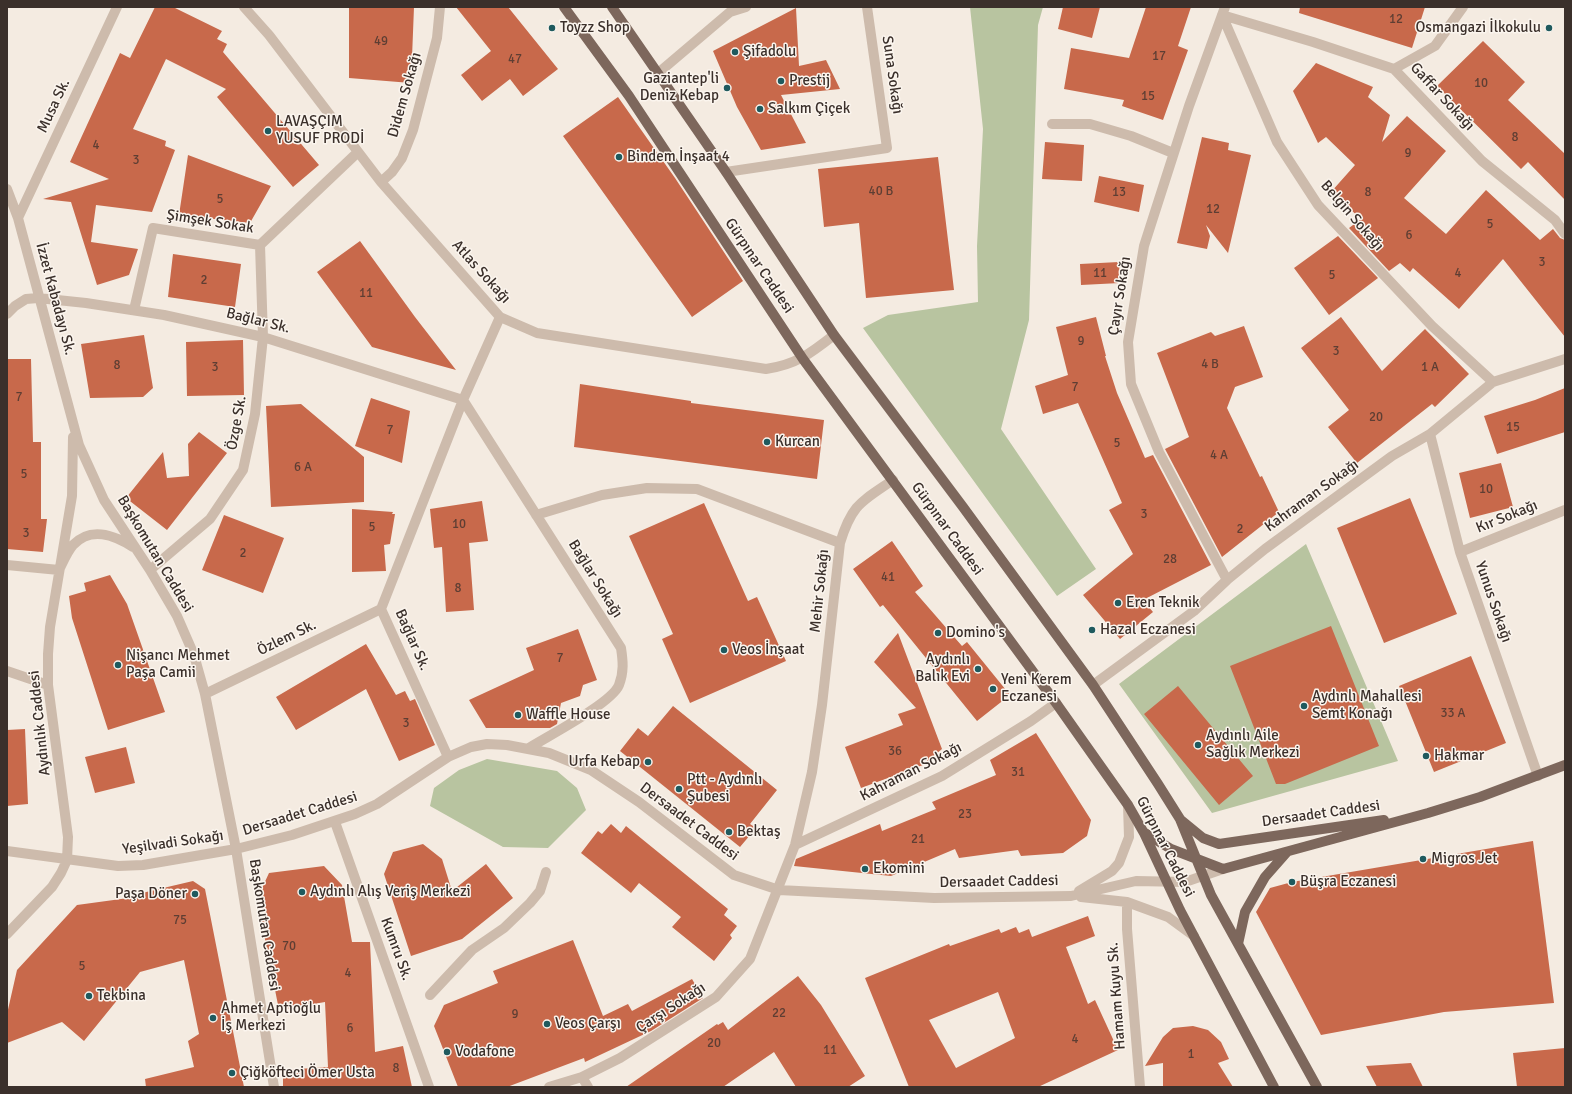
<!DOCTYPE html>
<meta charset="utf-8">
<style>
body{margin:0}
#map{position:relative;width:1572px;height:1094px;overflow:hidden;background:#f4ebe1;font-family:Signika,sans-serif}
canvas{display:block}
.frame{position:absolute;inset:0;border:8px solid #3b302b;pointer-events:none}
</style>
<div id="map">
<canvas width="1572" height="1094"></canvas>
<div class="frame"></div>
</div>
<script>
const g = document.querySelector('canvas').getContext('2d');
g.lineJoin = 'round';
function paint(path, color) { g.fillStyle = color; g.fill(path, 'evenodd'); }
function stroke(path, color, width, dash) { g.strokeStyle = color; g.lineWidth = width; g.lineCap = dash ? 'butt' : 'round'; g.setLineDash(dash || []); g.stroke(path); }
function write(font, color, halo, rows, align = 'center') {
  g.font = font + ' Signika,sans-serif'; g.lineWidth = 3; g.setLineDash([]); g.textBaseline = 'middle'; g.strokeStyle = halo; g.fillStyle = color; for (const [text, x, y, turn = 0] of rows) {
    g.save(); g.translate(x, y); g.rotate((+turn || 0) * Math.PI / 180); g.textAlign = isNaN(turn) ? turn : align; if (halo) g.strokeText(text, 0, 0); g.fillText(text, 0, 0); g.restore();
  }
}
const green = new Path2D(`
 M970,7H1043L1038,25L1029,320L1001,429L1096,569L1057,596L863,328L888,315L978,302L977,246L983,129Z
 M1306,544L1398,761L1212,813L1119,684Z
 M487,759L557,771L577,788L586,810L548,848L503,847L430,806L434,788L459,770Z`);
const building = new Path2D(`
 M155,7H173L222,31L217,39L227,44L223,52L319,165L293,187L217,97L226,89L166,59L133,129L166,141L165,146L175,150L152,212L96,205L91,242L138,249L129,275L97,285L71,202L43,199L109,179L70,162L120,53L130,58Z
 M349,7H414L411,83L349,78Z
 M456,7H508L558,69L523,96L510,79L482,101L461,75L491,51Z
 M1063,7H1100L1092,38L1058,29Z
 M1146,7H1191L1178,46L1188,50L1163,120L1122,106L1124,100L1064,89L1071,48L1129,58Z
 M1300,7H1425L1412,48L1299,13Z
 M796,8L799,66L826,60L840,89L781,95L806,143L761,150L737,107L713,51Z
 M1483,41L1525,82L1508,100L1565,154V200L1528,162L1521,169L1437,86Z
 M1316,63L1373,87L1368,97L1390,115L1382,142L1407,116L1446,151L1404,198L1446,234L1486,190L1540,240L1553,229L1560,238L1565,240V337L1503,259L1459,309L1413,268L1410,272L1400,263L1389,271L1349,228L1361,219L1331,192L1355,165L1326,137L1318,143L1293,91Z
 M618,97L675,178L743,281L692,317L563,136Z
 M1202,137L1229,143L1228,150L1251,155L1228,253L1206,225L1210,236L1207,249L1177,243Z
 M1045,142L1084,145L1082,181L1042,179Z
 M188,155L271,186L250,223L179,215Z
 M938,157L954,290L866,298L859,223L824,227L818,169Z
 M1099,176L1144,185L1139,212L1094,202Z
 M1338,236L1378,278L1329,315L1294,268Z
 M360,241L415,317L456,370L372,347L317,272Z
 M173,254L241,264L235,307L168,297Z
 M1119,262L1120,283L1081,285L1080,264Z
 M1096,317L1106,356H1105L1117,393L1145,458L1153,455L1211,565L1143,600L1153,612L1120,639L1083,595L1133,554L1109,510L1122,503L1078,403L1043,414L1035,386L1068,375L1056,327Z
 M1341,317L1382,371L1425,329L1469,374L1435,407L1432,404L1357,463L1328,427L1349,410L1301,348Z
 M1244,326L1263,377L1235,387L1227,408L1260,477L1262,476L1279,512L1222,557L1165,449L1189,437L1157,353L1211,332L1215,336Z
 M144,335L153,388L143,397L90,398L81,344Z
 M243,340L244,395L187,396L186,342Z
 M7,359H31L33,442H41V519H47L43,552L7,549Z
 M580,384L691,401V403L824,420L817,479L574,447Z
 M1565,388V432L1497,454L1484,416L1535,400Z
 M371,398L410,411L402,463L355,446Z
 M301,404L364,457V502L271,507L266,406Z
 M199,432L227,453L167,530L126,498L163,452L167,478L189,476L188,444Z
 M1501,463L1513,507L1470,518L1459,473Z
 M1410,498L1457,614L1384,643L1337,528Z
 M482,501L488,541L469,543L474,610L446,612L442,547L434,548L430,509Z
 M704,503L748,601L757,597L786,661L690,703L662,639L673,634L629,536Z
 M352,509L393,512L392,514H395L390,544L384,545L386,571L352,572Z
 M224,515L284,538L263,593L202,570Z
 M892,541L923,586L915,592L962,646L967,642L1010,695L977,721L883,605L880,607L853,569Z
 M110,575L127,604L165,712L108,730L72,618L69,596L86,591L84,583Z
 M1331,626L1379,746L1285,784H1276L1230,666Z
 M578,629L597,680L583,685L580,696L561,703L557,724L550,728H486L469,700L534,670L526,648Z
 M898,633L942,749L923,765L861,788L845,747L903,725L898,714L916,708L874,662Z
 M366,644L396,695L405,691L410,701L415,699L435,745L399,761L366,689L296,730L276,697Z
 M1471,656L1506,743L1434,772L1399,686Z
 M1178,686L1253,776L1219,805L1144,714Z
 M673,706L777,790L750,824L756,828L740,847L620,751L638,728L648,736Z
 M25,729L28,804L7,806V730Z
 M1036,733L1091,820L1087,836L1063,853L1021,856L1018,850L959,858L955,849L891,876L794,866L796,859L880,824L882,831L936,809L932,802L996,775L990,760Z
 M126,747L135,783L95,793L85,757Z
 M611,824L621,833L626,826L728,909L724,915L737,926L730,935L732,938L714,961L672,927L681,917L639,883L631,893L581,853L598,831L602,834Z
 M1533,841L1554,1003L1444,1012L1321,1035L1256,912L1270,888L1292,882Z
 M423,844L442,859L452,891L486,864L513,898L462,939L411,956L384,874L393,852Z
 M324,866L342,885L352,942H370L375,1052L403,1046L412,1087H283V1070L328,1067L325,1002L279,1010L257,899L269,873Z
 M193,881L205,889L244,1087H146L145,1079L194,1067L188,1041L199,1034L184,960L140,972L84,1041L62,1022L7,1043V1014L17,970L77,905L143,896L142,893Z
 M1088,916L1095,936L1066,947L1088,1004L1095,1000L1118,1050L1038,1087H909L865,978L949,944L950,946L999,929L1001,933L1016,927L1019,933L1029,929L1032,937ZM998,992L1015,1038L956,1068L929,1020Z
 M573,940L603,1016L628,1004L632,1011L692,979L703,998L651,1031L585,1062L584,1058L507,1087H458L434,1026L444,1005L498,983L493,971Z
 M798,976L821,1005L865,1076L848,1087H796L774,1052L723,1087H626L717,1024L718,1025L723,1022L728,1030Z
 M1193,1026L1208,1030L1221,1042L1229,1059L1218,1063L1233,1087H1163V1063L1145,1066L1163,1037L1173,1028Z
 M1565,1048V1087H1517L1513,1053Z
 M1411,1063L1423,1087H1377L1366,1066Z`);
const minor = new Path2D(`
 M244,7L269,35L381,182L500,317L537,333L766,369C796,365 811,353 834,335
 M1225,7L1189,106L1144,246L1128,342L1131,384L1159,452L1227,580
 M1222,15L1277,142L1318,205L1432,326L1493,382
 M1222,15L1313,42L1394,69L1482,161L1555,220L1565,234
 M1394,69L1435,46L1463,7
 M657,74L730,12L746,7
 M1052,124H1090L1131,136L1173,153
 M726,172L887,148L867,7
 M381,182L392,172L402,158L413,130L437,38L440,7
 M7,189L18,218L79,445L104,500L150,570L177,616L194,655L205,694L236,849L274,1087
 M18,218L117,7
 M134,310L153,228L260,245L358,152
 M7,314L15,306L26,299L38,298L86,303L164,315L263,337L463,400L381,609L448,757
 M500,317L463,400L621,648C623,661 624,672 619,685C612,703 548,736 529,748
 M1430,434L1460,552L1538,776
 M536,515L602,495L647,488L697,489L840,543
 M1460,552L1565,510
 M7,565L59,570C63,562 67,552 73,545C91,526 114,535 133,547
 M150,570L210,519L243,470L255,414L263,337L260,245
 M7,671L48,685
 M1093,685L1194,611L1227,580L1265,549L1392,456L1430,434L1493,382L1565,359
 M205,694L381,609
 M335,822L429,1087
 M795,845L942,776L1031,721L1056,703
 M7,851L118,866L143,865L236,849L292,835L355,814L377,804L448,757L471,747L487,744L507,745L549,753L591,770L639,802L734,875L779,890L934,898L1071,896L1136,881L1185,882L1223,869
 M1079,891L1112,871L1119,863L1129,837L1128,805
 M1081,897L1127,902L1168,917L1194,936
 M1127,902V929L1140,1087
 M7,934L52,887L61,873L67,860L68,837L48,685V654L50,627L72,496L73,437
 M430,995L472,950L504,928L530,903L540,891L546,872
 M582,1077L588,1087
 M549,1087L582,1077L620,1058L716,997L750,959L795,845L812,772L822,705L840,543C852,504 861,502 893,480`);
const major = new Path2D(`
 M564,7L629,96L803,359L1056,703L1128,805L1144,833L1180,910L1274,1087
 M612,7L726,172L834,335L963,507L1093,685L1158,784L1180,819L1211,895L1317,1087
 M1181,820L1203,838L1219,844L1384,820
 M1145,833L1171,849L1223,869L1428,813L1480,797L1565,765
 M1238,944L1245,912L1265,877L1287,852`);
const markers = [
 [552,28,4,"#1f5a5e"],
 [1549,28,4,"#1f5a5e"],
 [735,52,4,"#1f5a5e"],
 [781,81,4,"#1f5a5e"],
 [727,88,4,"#1f5a5e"],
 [760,109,4,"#1f5a5e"],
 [268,131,4,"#1f5a5e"],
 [619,157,4,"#1f5a5e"],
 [767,442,4,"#1f5a5e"],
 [1118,603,4,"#1f5a5e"],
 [1092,630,4,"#1f5a5e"],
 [938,633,4,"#1f5a5e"],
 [724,650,4,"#1f5a5e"],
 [118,665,4,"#1f5a5e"],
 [978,669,4,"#1f5a5e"],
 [993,689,4,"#1f5a5e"],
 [1304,706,4,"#1f5a5e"],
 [518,715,4,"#1f5a5e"],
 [1198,745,4,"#1f5a5e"],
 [1426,756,4,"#1f5a5e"],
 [648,762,4,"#1f5a5e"],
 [679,789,4,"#1f5a5e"],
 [729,832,4,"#1f5a5e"],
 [1423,859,4,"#1f5a5e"],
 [865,869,4,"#1f5a5e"],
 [1292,882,4,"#1f5a5e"],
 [302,892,4,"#1f5a5e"],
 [195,894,4,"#1f5a5e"],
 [89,996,4,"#1f5a5e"],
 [213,1018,4,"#1f5a5e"],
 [547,1024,4,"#1f5a5e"],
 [447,1052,4,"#1f5a5e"],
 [232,1073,4,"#1f5a5e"]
];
const numberNames = [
 ["12",1396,20],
 ["49",381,42],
 ["17",1159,57],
 ["47",515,60],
 ["10",1481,84],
 ["15",1148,97],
 ["8",1515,138],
 ["4",96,146],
 ["9",1408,154],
 ["3",136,161],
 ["40 B",881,192],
 ["13",1119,193],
 ["8",1368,193],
 ["5",220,200],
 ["12",1213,210],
 ["5",1490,225],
 ["6",1409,236],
 ["3",1542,263],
 ["11",1100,274],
 ["4",1458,274],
 ["5",1332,276],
 ["2",204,281],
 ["11",366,294],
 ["9",1081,342],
 ["3",1336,352],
 ["4 B",1210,365],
 ["8",117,366],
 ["3",215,368],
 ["1 A",1430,368],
 ["7",1075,388],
 ["7",19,398],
 ["20",1376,418],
 ["15",1513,428],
 ["7",390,431],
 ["5",1117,444],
 ["4 A",1219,456],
 ["6 A",303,468],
 ["5",24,475],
 ["10",1486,490],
 ["3",1144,515],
 ["10",459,525],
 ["5",372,528],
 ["2",1240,530],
 ["3",26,534],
 ["2",243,554],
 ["28",1170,560],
 ["41",888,578],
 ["8",458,589],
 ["7",560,659],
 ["33 A",1453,714],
 ["3",406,724],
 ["36",895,752],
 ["31",1018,773],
 ["23",965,815],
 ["21",918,840],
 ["75",180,921],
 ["70",289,947],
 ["5",82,967],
 ["4",348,974],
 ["22",779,1014],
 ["9",515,1015],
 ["6",350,1029],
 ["4",1075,1040],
 ["20",714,1044],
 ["11",830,1051],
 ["1",1191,1055],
 ["8",396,1069]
];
const poiNames = [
 ["Toyzz Shop",560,28],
 ["Osmangazi İlkokulu",1541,28,"right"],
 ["Şifadolu",743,52],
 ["Gaziantep'li",719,79,"right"],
 ["Deniz Kebap",719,96,"right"],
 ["Prestij",789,81],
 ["Salkım Çiçek",768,109],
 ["LAVAŞÇIM",276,122],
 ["YUSUF PRODİ",276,139],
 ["Bindem İnşaat 4",627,157],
 ["Kurcan",775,442],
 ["Eren Teknik",1126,603],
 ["Hazal Eczanesi",1100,630],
 ["Domino's",946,633],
 ["Veos İnşaat",732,650],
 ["Nişancı Mehmet",126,656],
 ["Paşa Camii",126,673],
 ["Aydınlı",970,660,"right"],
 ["Balık Evi",970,677,"right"],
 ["Yeni Kerem",1001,680],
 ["Eczanesi",1001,697],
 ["Aydınlı Mahallesi",1312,697],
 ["Semt Konağı",1312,714],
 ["Waffle House",526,715],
 ["Aydınlı Aile",1206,736],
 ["Sağlık Merkezi",1206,753],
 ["Hakmar",1434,756],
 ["Urfa Kebap",640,762,"right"],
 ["Ptt - Aydınlı",687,780],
 ["Şubesi",687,797],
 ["Bektaş",737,832],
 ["Migros Jet",1431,859],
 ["Ekomini",873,869],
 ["Büşra Eczanesi",1300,882],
 ["Aydınlı Alış Veriş Merkezi",310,892],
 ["Paşa Döner",187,894,"right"],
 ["Tekbina",97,996],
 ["Ahmet Aptioğlu",221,1009],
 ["İş Merkezi",221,1026],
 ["Veos Çarşı",555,1024],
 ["Vodafone",455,1052],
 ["Çiğköfteci Ömer Usta",240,1073]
];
const streetNames = [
 ["Suna Sokağı",892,75,82],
 ["Didem Sokağı",405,95,-74],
 ["Gaffar Sokağı",1442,97,47],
 ["Musa Sk.",54,106,-65],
 ["Belgin Sokağı",1352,216,49],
 ["Şimşek Sokak",210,222,9],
 ["Gürpınar Caddesi",759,266,56],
 ["Atlas Sokağı",481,272,48],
 ["Çayır Sokağı",1120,296,-81],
 ["İzzet Kabadayı Sk.",55,299,75],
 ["Bağlar Sk.",258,321,14],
 ["Özge Sk.",237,423,-80],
 ["Kahraman Sokağı",1312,496,-36],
 ["Kır Sokağı",1507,517,-22],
 ["Gürpınar Caddesi",947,529,54],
 ["Başkomutan Caddesi",155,554,59],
 ["Bağlar Sokağı",595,579,58],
 ["Mehir Sokağı",820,591,-84],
 ["Yunus Sokağı",1493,602,71],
 ["Özlem Sk.",287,638,-26],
 ["Bağlar Sk.",412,640,66],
 ["Aydınlık Caddesi",40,723,-96],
 ["Kahraman Sokağı",911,772,-27],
 ["Dersaadet Caddesi",300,814,-17],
 ["Dersaadet Caddesi",1321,814,-8],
 ["Dersaadet Caddesi",689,822,37],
 ["Yeşilvadi Sokağı",173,843,-8],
 ["Gürpınar Caddesi",1165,847,63],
 ["Dersaadet Caddesi",999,882,-1],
 ["Başkomutan Caddesi",264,925,81],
 ["Kumru Sk.",396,949,70],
 ["Hamam Kuyu Sk.",1117,996,-94],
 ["Çarşı Sokağı",671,1008,-33]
];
paint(green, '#b8c4a0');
paint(building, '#c8694b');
stroke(minor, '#cdbbac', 10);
stroke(major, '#7d675c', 10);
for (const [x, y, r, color] of markers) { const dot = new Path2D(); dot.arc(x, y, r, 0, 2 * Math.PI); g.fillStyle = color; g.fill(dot); stroke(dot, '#fbf5ee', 1.5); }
write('13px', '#5e3e33', null, numberNames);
write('15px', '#3b302b', '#fbf5ee', poiNames, 'left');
write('15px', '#3b302b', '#fbf5ee', streetNames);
</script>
